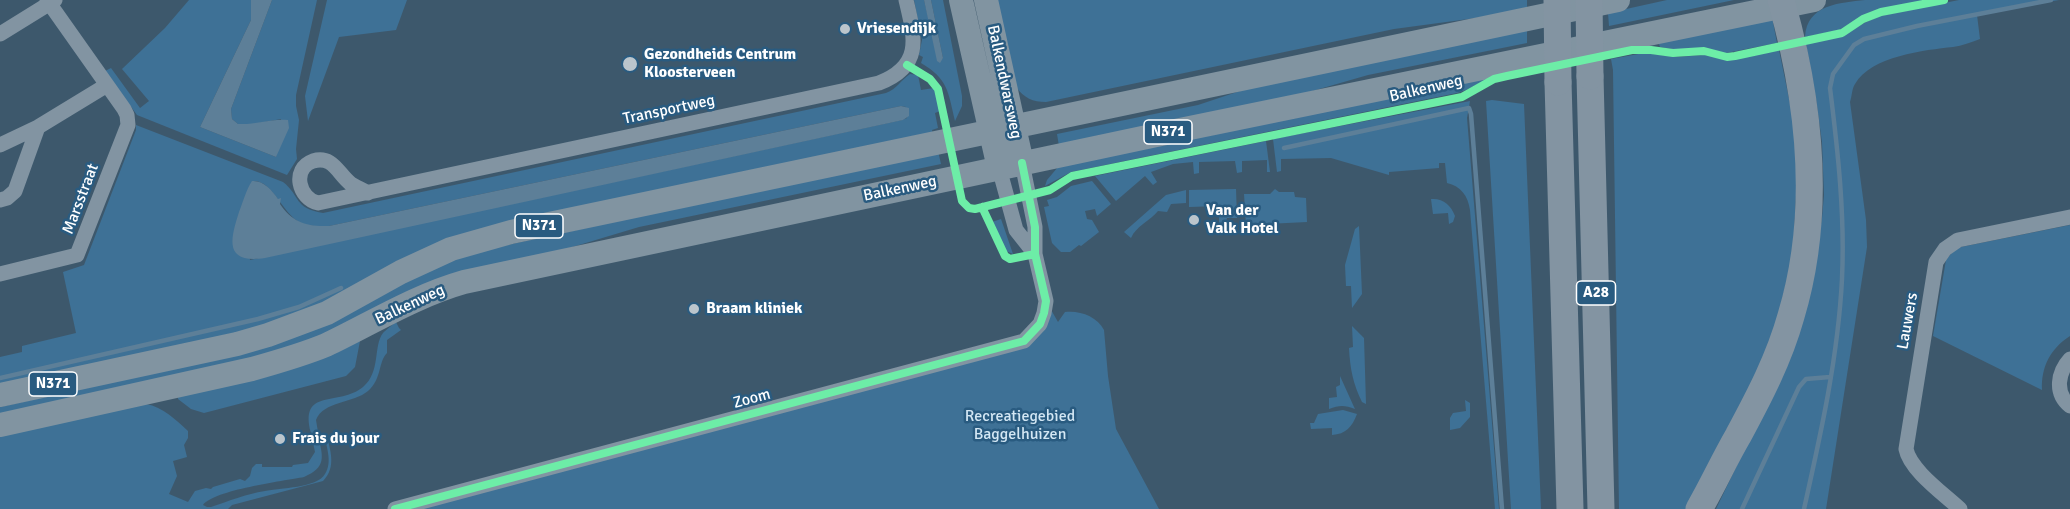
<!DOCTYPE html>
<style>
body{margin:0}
canvas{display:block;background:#3d586c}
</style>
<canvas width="2070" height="509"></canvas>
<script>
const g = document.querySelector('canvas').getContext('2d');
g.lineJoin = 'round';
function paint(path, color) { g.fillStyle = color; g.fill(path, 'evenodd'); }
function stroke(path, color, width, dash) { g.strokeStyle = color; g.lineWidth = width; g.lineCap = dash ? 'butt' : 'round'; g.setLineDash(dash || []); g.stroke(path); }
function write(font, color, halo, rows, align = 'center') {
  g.font = font + ' Signika,sans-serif'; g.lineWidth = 5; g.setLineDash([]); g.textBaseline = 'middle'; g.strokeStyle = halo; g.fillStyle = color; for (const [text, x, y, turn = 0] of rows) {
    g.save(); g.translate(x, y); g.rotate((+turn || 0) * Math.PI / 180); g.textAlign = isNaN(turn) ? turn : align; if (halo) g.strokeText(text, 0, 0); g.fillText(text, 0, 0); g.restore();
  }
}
const green = new Path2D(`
 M189,0H251V20L200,127L276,157L281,119L249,125L238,124L232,119L231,109L272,0H317L296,95V106L299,120L296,149L297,159L287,175L137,115L105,71L111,68L140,108L149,101L122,69L165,28Z
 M327,0H407L396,30L339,37L308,121L305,96Z
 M914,0H924L939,62L943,58L931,0H943L962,96V106L955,121C948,91 948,79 921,63L923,57L919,55L922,40Z
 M993,0H1527V8L1476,18L1394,29L1046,102C1033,102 1024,98 1016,87Z
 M1667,0H1734L1609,26L1608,13Z
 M1865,0H1926L1870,12L1839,30L1805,37C1807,4 1840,3 1865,0Z
 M1959,0H2059L1977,15L1980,39C1971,42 1962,46 1953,47C1925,50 1871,56 1855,84C1852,88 1852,96 1850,102L1866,220L1867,247L1826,509H1716L1775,386L1813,276L1822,218L1824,195L1822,142L1816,99L1806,44L1842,36L1866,22L1880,16Z
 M1772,17L1777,43L1726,53L1702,48L1678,50L1660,47L1658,41Z
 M1527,28V43L1368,75L1295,96L1059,146L1057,134L1198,105L1282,77Z
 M1779,50L1793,118L1797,176L1793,253L1774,335L1694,509H1619L1613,70L1611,59L1644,53L1677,57L1705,55L1732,60Z
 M910,74L918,75L921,90L934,88L940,111L935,113L938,128L932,130L933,134L496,226L271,328L0,386V357L22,352V346L76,333L63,272L84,265L136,130V125L283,182C301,196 293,208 323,213L886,93C897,89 901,80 910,74ZM901,106L906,107L907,118L902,120L250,260L243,202L253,181C273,180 282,214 301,223C309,227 319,226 329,226Z
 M1494,76L1466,90L1457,93L1071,172L1045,186L1047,180L1058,167Z
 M1492,100L1524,104L1541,509H1511L1486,101Z
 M1470,101L1467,118L1499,509H1495L1470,210C1468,196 1461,186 1447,183L1445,163H1439V168L1389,172V175L1331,158L1281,159V171L1277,172L1273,139Z
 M1266,141L1270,172H1267V160L1242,161V172L1237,173L1235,161L1199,162V173L1194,174L1193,162L1173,164L1151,172L1157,182L1153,185L1145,176L1116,201L1095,176Z
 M938,151L941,164L639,227L559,251L293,349L0,417V407L261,349L438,265L480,251Z
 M1092,181L1111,204L1097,216L1095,209L1085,211L1087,219L1092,220L1099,232L1081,246L1079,245L1070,252H1061L1052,243L1044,207L1049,206L1047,200L1057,197L1071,186Z
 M1236,189L1237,218H1227L1226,222L1219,223V206L1189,207V190Z
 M1275,189L1279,192H1294L1295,197L1306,198L1307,222L1246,225L1244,194H1270Z
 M1186,190V203L1171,204L1167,212L1158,211C1150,221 1136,226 1131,238L1124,232L1166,195Z
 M1431,199C1443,198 1451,205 1455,216L1453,222L1449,224L1448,213L1433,214Z
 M1001,219L1013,254L1006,251L992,222Z
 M2070,225V336C2050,349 2041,367 2042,390L1933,336L1946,260L1954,250L1961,247Z
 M1359,226L1362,294L1352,308L1351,286H1346L1345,265L1355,229Z
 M1046,301L1058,322L1065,312C1079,310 1097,316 1104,330L1108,376L1116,429L1159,509H395L1024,341Z
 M396,322L399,328L401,330L387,340V353C378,362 382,379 368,391C354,403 323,401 316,420L318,432L311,433C299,387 339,407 363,387C381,372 373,346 383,333C386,330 392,325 396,322Z
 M1352,326L1364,338L1366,404L1362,402C1353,384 1350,368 1349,348L1353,347Z
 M358,340L360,341L355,367L346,376L204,413L191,409L178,399V396Z
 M1340,376L1354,407L1355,409C1345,405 1339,405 1329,409V398L1337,397L1336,387L1340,385Z
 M1465,400L1470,403V417L1460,428L1450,430V418L1453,413L1466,411Z
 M146,404C163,407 176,420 188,431V438L184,445L187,457L173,461L177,476L169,494L188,502L195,491L206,488L211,489L213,487L240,479L245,481L250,476L252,468L256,464H262V467H292L293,465L308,463L315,452L312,438L318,435C323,457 327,467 304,477C283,481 214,490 203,505L207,507H211C229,501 246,494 265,491C280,488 317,488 325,474C333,462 326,446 324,433H326C330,449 337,467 323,481L232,505L228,509H0V435Z
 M1343,410L1357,414C1352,427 1346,434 1332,435V428L1311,429L1310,423H1314L1318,414Z`);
const water = new Path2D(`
 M251,0H272L231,109L232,119L238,124C255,125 272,118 288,120L289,128L276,157L200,127L251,20Z
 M924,0H931L943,58L940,63L937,61Z
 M901,106L909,108V116L903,120L265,258C224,264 230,240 239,212C243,202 246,190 252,181C263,180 272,190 278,199L281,198L280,204C292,222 307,227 329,226Z`);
const stream = new Path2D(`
 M1284,148L1469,108L1471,114L1502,509
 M0,378L258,319L299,307L341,288
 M1742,509L1799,387L1806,379L1830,377
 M1804,509C1821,433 1838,357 1842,279C1845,215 1838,152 1830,88L1833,74L1854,45L1864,39L1917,26L2051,0`);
const minor = new Path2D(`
 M0,34L55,0
 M0,145L38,127L107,85
 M999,168L1016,230L1035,254
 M368,193C363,190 356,187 351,184C338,174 333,155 313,161C291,169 299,199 318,203L879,83C923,66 915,38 906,0
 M0,200L7,198L15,191L38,127
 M0,274L77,255L128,125L127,115L124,109L47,0
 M2070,359C2058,372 2054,393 2070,406
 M395,509L1024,341L1040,324L1044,313L1046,301L1035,254V227L1022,163
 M1960,509C1944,494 1910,470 1906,449L1936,262L1945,249L1958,240L2070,217`);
const primary = new Path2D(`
 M961,0L999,168
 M986,0L1022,163
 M0,395L237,344L268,335L327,313L401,272L451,249L511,232L1618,0
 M0,425L252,369C277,362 302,355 326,345C372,323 415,296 464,282L1180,130L1814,0`);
const motorway = new Path2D(`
 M1590,76L1601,509
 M1558,82L1570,509
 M1699,509C1713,485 1724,460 1738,436C1759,397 1779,359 1791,316C1822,213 1810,102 1781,0`);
const motorwayBridge = new Path2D(`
 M1557,0L1558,82
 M1589,0L1590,76`);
const cycleway = new Path2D(`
 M907,65L930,79L938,89L962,201L969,208L975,209L1050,190L1072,176L1462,97L1494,79L1507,76L1632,50H1651L1673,53L1704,51L1727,57L1735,56L1842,33L1863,19L1881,12L1944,0
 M982,207L1005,256L1010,259L1035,254
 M395,509L1024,341L1040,324L1044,313L1046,301L1035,254V227L1022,163`);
const markers = [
 [845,29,6,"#bbc5cc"],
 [630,64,8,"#bbc5cc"],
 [1194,220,6,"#bbc5cc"],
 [694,309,6,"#bbc5cc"],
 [280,439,6,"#bbc5cc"]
];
const shields = [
 [1168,132,48],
 [539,226,48],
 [1596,293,39],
 [53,384,48]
];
const shieldNames = [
 ["N371",1168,132],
 ["N371",539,226],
 ["A28",1596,293],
 ["N371",53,384]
];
const poiNames = [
 ["Vriesendijk",857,29],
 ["Gezondheids Centrum",644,55],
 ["Kloosterveen",644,73],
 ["Van der",1206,211],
 ["Valk Hotel",1206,229],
 ["Braam kliniek",706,309],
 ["Frais du jour",292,439]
];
const streetNames = [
 ["Balkendwarsweg",1004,82,78],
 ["Balkenweg",1426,89,-13],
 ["Transportweg",669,110,-12],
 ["Balkenweg",900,189,-12],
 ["Marsstraat",81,199,-69],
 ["Balkenweg",410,305,-25],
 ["Lauwers",1908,321,-80],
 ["Zoom",752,399,-15]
];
const parkNames = [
 ["Recreatiegebied",1020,417],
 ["Baggelhuizen",1020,435]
];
paint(green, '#3e7196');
paint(water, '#5d7f98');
stroke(stream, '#5d7f98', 4.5);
stroke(minor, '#8294a2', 15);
stroke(primary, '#8194a1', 24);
stroke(motorway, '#8394a2', 27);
stroke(motorwayBridge, '#8394a2', 27);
stroke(cycleway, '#6deda7', 8);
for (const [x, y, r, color] of markers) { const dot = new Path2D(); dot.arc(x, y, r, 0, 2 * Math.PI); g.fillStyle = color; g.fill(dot); stroke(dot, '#295b80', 2); }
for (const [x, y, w] of shields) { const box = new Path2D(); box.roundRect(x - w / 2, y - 12, w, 24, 4.5); g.fillStyle = '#295b80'; g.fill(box); stroke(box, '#fff', 1.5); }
write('bold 15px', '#fff', null, shieldNames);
write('bold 16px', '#fff', '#295b80', poiNames, 'left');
write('16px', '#fff', '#295b80', streetNames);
write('16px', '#d3e7f4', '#295b80', parkNames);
</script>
